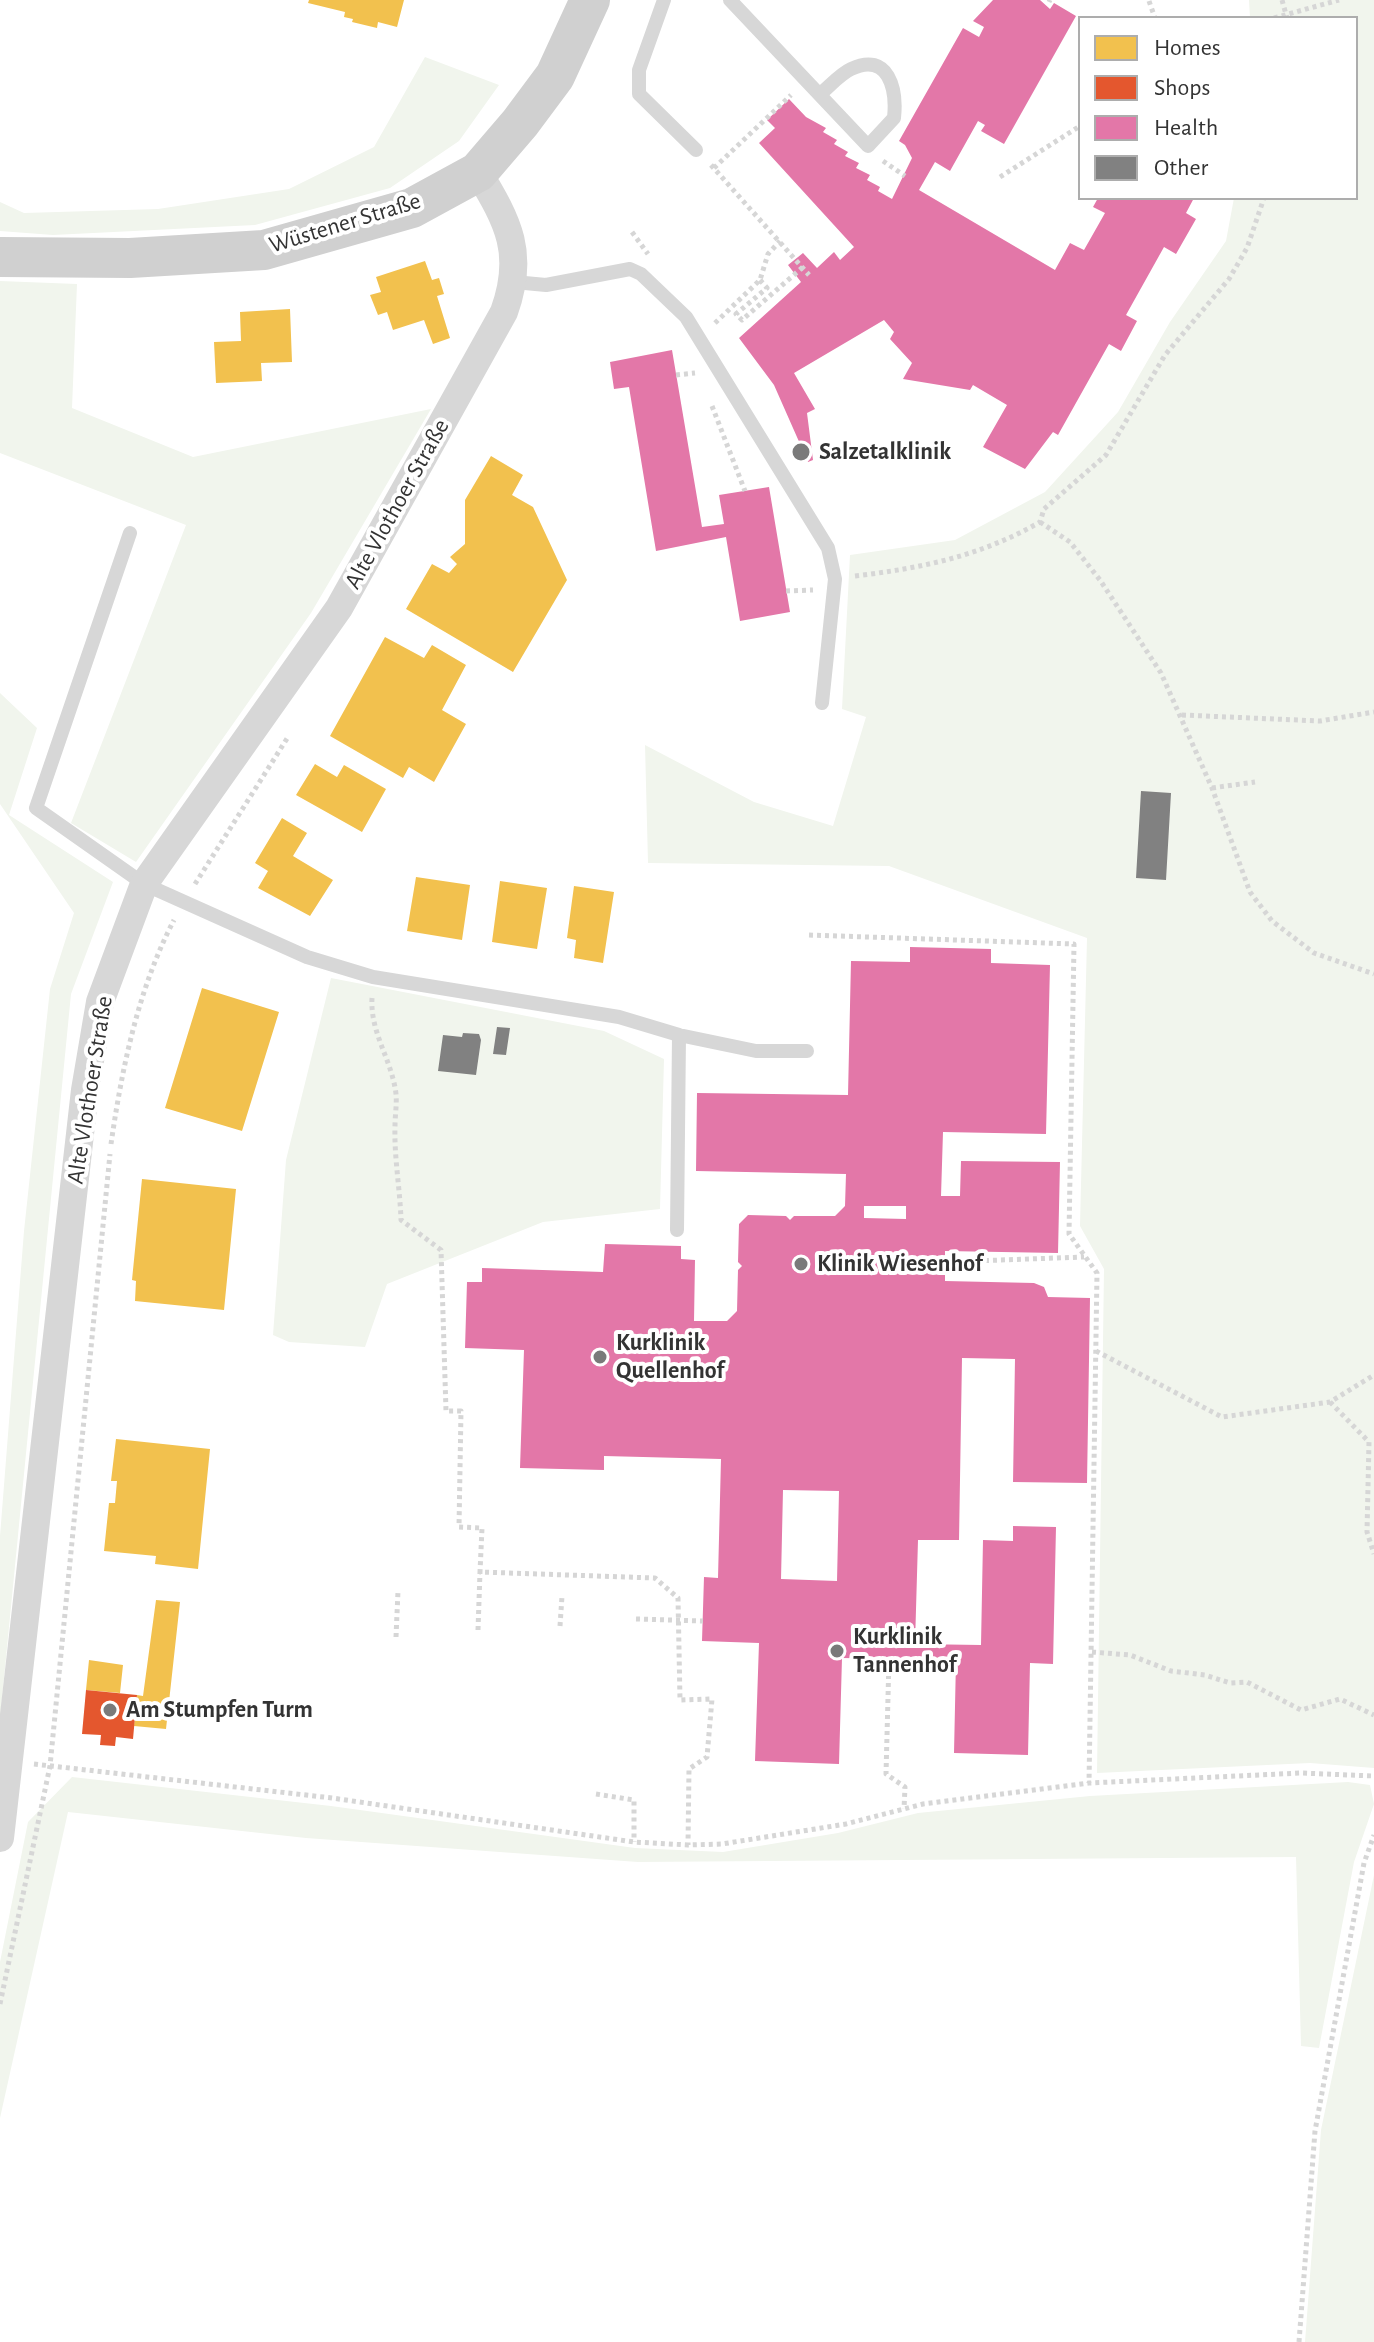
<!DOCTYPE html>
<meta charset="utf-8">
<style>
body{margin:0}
#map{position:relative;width:1374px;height:2342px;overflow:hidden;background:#fff;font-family:"Alegreya Sans",sans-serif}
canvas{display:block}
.legend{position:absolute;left:1078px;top:16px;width:280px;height:184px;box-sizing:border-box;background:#fff;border:2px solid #adadad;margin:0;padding:10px 14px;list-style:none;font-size:24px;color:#333}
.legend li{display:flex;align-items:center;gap:16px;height:40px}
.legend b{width:40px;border:2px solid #adadad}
</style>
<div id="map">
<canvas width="1374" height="2342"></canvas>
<ul class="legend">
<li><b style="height:22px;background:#f2c14e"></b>Homes</li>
<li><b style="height:22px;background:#e4572e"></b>Shops</li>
<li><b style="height:22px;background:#e377a8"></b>Health</li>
<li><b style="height:22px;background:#818181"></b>Other</li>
</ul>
</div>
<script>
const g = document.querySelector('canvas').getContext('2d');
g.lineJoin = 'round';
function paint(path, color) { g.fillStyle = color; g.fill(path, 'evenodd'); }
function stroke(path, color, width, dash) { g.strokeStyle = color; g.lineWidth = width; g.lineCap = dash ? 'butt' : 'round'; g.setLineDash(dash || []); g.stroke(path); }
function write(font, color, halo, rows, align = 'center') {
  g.font = font + ' "Alegreya Sans",sans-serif'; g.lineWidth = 8; g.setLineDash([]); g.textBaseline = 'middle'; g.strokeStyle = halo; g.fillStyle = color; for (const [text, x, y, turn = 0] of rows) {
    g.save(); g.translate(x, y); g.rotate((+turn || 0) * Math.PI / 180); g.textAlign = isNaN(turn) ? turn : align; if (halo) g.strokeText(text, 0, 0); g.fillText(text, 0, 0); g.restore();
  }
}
const green = new Path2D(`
 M1249,0H1374V1768L1310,1763L1097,1773L1104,1269L1080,1226L1087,938L889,866L648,863L645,745L754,802L833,826L866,717L842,709L850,555L955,540L1045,492L1118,412L1170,322L1226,241L1234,198H1356V18H1250Z
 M425,57L499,85L459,141L390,188L255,225L53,235L0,231V202L24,213L158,209L289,189L374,147Z
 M0,281L77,284L72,408L193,457L431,409L311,613L136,862L71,823L186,525L0,453Z
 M0,693L37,728L9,815L113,882L71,994L0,1719V1536L24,1231L50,989L74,913L0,804Z
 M331,978L604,1031L664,1059L660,1209L543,1222L387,1284L365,1347L289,1342L273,1335L286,1160Z
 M72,1777L331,1806L635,1848L723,1852L838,1833L918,1813L1090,1796L1348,1782L1370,1785L1374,1804L1354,1862L1319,2048L1301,2046L1296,1857L638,1862L306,1838L68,1812L0,2118V1962L28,1822Z
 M1374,1875V2342H1305L1321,2130Z`);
const homes = new Path2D(`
 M309,0H404L397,27L378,22L377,28L352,22L353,19L344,17L345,12L308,3Z
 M425,261L432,280L439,278L444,294L437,296L450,338L433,344L424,320L393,330L387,312L378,315L370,295L381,292L376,277Z
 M290,309L292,362L261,363L262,381L216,383L214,342L241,341L240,312Z
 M491,456L523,475L512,495L533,507L567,580L513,672L406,609L432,564L449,573L457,564L450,557L465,544V500Z
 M385,637L424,658L432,645L466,665L442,710L466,724L434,782L409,767L403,778L330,736Z
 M315,764L337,777L344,765L386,789L362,832L296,795Z
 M282,818L307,833L293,856L333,880L310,916L258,888L268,871L255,863Z
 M416,877L470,885L462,940L407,931Z
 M500,881L547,888L537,949L492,942Z
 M574,886L614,892L603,963L574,958L576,940L567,938Z
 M202,988L279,1012L242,1131L165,1108Z
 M142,1179L236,1189L224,1310L135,1301L136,1281L132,1280Z
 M116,1439L210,1449L198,1569L155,1564L156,1556L104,1551L109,1503H115L117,1481H111Z
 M156,1600L180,1602L166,1729L134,1726L137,1695L143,1696Z
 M89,1660L123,1665L120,1693L86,1690Z`);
const shops = new Path2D(`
 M86,1690L137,1695L133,1739L116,1737L115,1746L100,1745L101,1735L82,1734Z`);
const health = new Path2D(`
 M993,0H1040L1050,9L1054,3L1076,16L1004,144L981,131L985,125L978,121L950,171L935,162L919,190L1055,270L1070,243L1084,250L1105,213L1093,207L1098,198H1194L1186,213L1196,219L1176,254L1164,247L1126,315L1137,321L1121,351L1109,344L1058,435L1053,432L1025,469L983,447L1007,405L973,385L970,390L903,379L912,363L890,339L894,332L884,320L794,373L815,409L807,413L813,460L808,462L774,385L739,338L801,282L788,265L803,253L817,268L834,252L840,260L854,247L759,143L775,128L767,120L789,99L806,117L826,128L823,132L837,140L834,144L848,152L845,156L859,163L856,168L870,175L867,180L880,187L878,191L892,199L912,158L905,145L899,141L963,28L979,37L984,27L973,21Z
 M672,350L702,527L724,524L719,495L769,487L790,612L740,621L726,537L656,551L629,387L614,389L610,362Z
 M910,947L991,949V963L1050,965L1046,1134L943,1132L941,1196H960L961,1161L1060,1162L1058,1253L945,1251V1281L1034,1283L1044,1287L1048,1297L1090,1298L1087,1483L1013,1482L1015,1359L962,1358L959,1540H918L915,1644L981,1645L983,1540L1013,1541V1526L1056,1527L1053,1664L1030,1663L1028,1755L954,1753L956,1660L842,1658L839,1764L755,1761L759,1643L702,1641L704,1577L718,1578L721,1459L604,1456V1470L520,1468L524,1350L465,1348L467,1282H482V1268L603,1272L605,1244L681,1246V1259L695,1260L694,1321H727L737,1311L738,1270L742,1266L738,1262L739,1224L748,1215L786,1216L790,1220L794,1216H835L845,1206L846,1174L696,1171L697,1093L848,1095L851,961L910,962ZM864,1206H906V1219L864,1218ZM783,1490L839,1491L837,1581L781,1579Z`);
const building = new Path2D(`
 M1141,791L1171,793L1166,880L1136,878Z
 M497,1027L510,1028L506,1055L493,1054Z
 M463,1033L479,1034L481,1040L476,1075L438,1071L443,1035L462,1037Z`);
const path = new Path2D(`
 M1282,0L1287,18
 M1149,1L1155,18
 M1049,2L1050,0
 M1274,18L1339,0
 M883,161L905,176
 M711,165L809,275
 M714,168L791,95
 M1000,177L1080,126
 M632,232L648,254
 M760,280L767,288L736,314L742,320L803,267
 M715,323L760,280L768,254L780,241
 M676,375L695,373
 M712,406L745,491
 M1040,522L1070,542L1100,580L1161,673L1212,788L1250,892L1272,921L1314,953L1374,974
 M855,576C922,568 981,556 1040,522L1044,509L1106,455L1165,355L1229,279L1247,248L1264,198
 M786,591L813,590
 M1182,715L1320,721L1374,712
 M1212,788L1255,782
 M195,884L288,737
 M809,935L1074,944L1069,1234L1097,1273L1089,1783
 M372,998C370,1033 392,1060 396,1094C397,1104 395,1115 395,1126C394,1157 400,1189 401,1220L441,1250L446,1411H461L459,1527L482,1528L480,1572L655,1578L678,1598L680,1700L712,1699L707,1757L689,1769L688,1845
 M111,1144C122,1068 138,989 174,920
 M945,1262L1084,1257
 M1096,1351L1222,1417L1330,1402L1374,1375
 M1330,1402L1369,1442L1367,1532L1374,1554
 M636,1619L703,1621
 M560,1626L562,1596
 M478,1630L480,1572
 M396,1637L398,1591
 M1092,1652L1130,1655L1171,1671L1205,1675L1230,1683L1247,1682L1301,1710L1340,1699L1374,1715
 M889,1659L886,1774L905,1787L904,1809
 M34,1764L332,1798L634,1842L688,1845L722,1844L846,1824L923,1804L1089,1783L1301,1773L1374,1776
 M596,1794L634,1800V1842
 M0,2004L50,1766L110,1154
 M1299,2342L1315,2131L1364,1863L1374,1835`);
const service = new Path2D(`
 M664,0L639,70V94L696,150
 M730,0L868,146L894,118C897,90 889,51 851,69C840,74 829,87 820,94
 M514,282L546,285L630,269L641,274L686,317L828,548L835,579L822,703
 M130,533L36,808L144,884L307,957L373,977L619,1017L679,1035L756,1051H807
 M677,1230L679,1035`);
const minor = new Path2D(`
 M0,1838L85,1090L100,1002L144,884L339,608L504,312C525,254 509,223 478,172`);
const secondary = new Path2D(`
 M0,257L130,258L264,250L412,208L478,172L520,123L555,76L590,0`);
const markers = [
 [801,452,10,"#7a7a7a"],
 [801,1264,8,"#7a7a7a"],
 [600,1357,8,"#7a7a7a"],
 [837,1651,8,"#7a7a7a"],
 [110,1710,8,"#7a7a7a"]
];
const streetNames = [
 ["Wüstener Straße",345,223,-17],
 ["Alte Vlothoer Straße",397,504,-61],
 ["Alte Vlothoer Straße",90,1090,-81]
];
const poiNames = [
 ["Salzetalklinik",819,452],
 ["Klinik Wiesenhof",817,1264],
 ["Kurklinik",616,1343],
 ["Quellenhof",616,1371],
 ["Kurklinik",853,1637],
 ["Tannenhof",853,1665],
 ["Am Stumpfen Turm",126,1710]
];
paint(green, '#f1f5ed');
paint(homes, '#f2c14e');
paint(shops, '#e4572e');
paint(health, '#e377a8');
paint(building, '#818181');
stroke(path, '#d6d6d6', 5, [4, 4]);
stroke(service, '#d7d7d7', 14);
stroke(minor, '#d7d7d7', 28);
stroke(secondary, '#d0d0d0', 40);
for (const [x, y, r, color] of markers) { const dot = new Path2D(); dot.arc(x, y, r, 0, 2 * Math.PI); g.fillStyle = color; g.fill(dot); stroke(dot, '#fff', 3); }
write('24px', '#333', '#fff', streetNames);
write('bold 24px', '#333', '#fff', poiNames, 'left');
</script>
